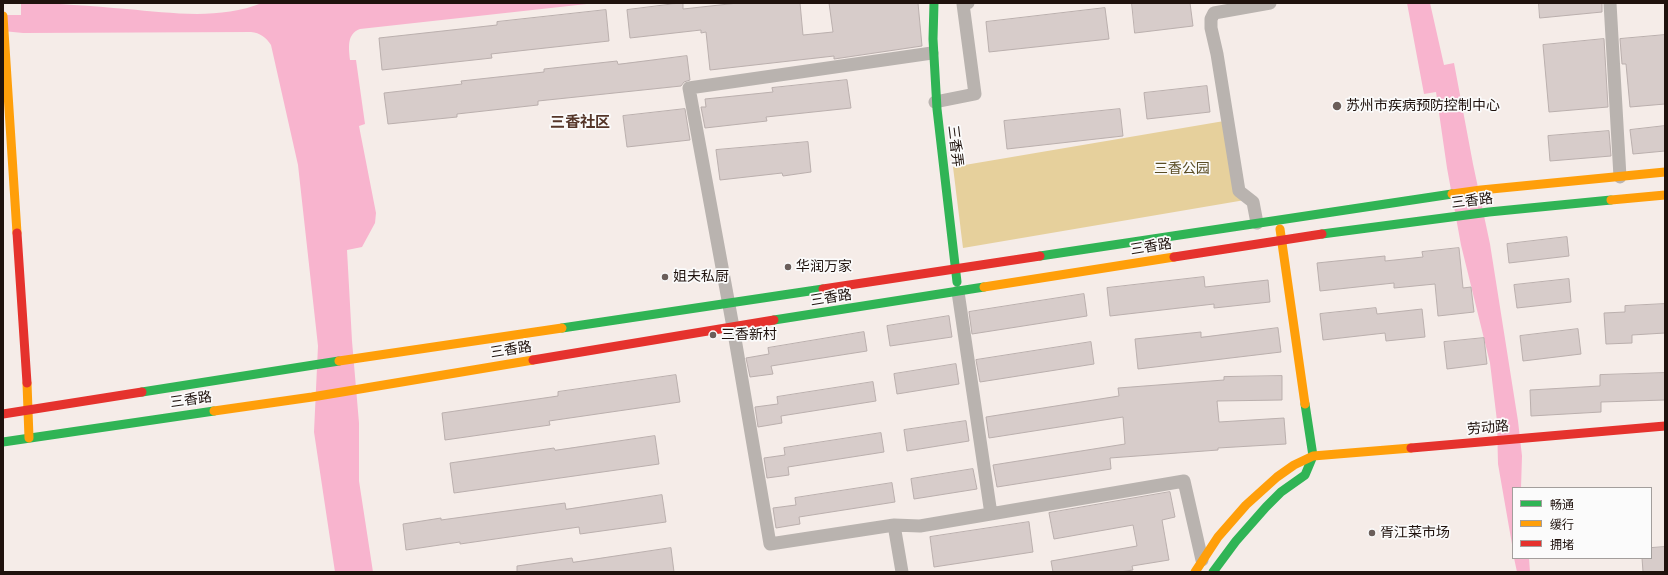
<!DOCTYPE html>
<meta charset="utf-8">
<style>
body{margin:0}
#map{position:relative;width:1668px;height:575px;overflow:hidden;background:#f5ece8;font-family:Figtree,"Noto Sans SC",sans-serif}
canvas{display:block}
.frame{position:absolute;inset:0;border:4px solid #1f120d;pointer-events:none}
.legend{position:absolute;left:1512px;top:487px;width:140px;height:72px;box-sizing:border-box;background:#fbfbfb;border:1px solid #a39e9c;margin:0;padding:5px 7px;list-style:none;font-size:12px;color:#1f120d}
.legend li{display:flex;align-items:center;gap:8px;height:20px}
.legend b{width:20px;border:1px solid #a39e9c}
</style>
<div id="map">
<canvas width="1668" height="575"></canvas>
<div class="frame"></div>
<ul class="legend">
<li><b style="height:5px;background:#30b455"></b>畅通</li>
<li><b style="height:5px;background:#ff9f0a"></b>缓行</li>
<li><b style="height:5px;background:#e5322d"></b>拥堵</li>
</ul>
</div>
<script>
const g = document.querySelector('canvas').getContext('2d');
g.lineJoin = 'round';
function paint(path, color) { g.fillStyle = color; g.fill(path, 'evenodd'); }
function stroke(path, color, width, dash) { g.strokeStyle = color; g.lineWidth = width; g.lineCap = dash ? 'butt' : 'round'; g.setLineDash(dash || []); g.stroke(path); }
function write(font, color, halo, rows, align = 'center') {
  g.font = font + ' Figtree,"Noto Sans SC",sans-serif'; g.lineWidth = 3.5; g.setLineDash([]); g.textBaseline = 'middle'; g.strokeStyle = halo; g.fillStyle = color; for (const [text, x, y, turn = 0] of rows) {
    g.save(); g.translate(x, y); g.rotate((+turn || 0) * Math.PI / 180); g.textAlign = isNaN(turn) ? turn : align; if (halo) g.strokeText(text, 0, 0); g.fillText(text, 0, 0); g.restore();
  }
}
const green = new Path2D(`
 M1230,120L1245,200L963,248L953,167Z`);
const water = new Path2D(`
 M21,3C56,3 91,6 127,9C171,13 220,20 262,3H596L360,29C346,34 349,49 350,60H356L365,124L359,126L376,213L375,223L362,247L347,250L352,341L359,423V481L373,572H335L314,432L318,346L298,165L271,45C266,37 260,33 251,32L23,33L3,31V15H21Z
 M1407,3H1430L1444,65L1454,63L1473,164L1490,244L1518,421L1522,456L1521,488H1513V550L1498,464L1497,421L1490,363L1461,245L1447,168L1436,92L1424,94Z
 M1514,558H1529L1530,572H1517Z`);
const building = new Path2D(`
 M683,3V9L738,3H800L803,35L833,32L829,3H918L922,46L834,59V56L710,70L706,32L701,33V30L630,38L627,10Z
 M1132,3H1190L1193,26L1135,33Z
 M1539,3H1602V12L1540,18Z
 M1105,8L1109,39L989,52L986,22Z
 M606,10L609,41L491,54L492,58L382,70L379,38L497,25V22Z
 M1665,35V104L1630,107L1626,64H1622L1620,39Z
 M1604,39L1608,107L1549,112L1543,45Z
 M687,56L690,80L684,82L681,86L538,101V105L457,114V117L388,124L384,93L462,84L461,81L544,72V69L617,61L618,64Z
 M847,80L851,108L766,117L767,121L705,128L701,107H706L705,99L773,92L772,88Z
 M1207,86L1210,112L1147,119L1144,93Z
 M685,109L690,140L627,147L623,116Z
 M1120,109L1123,136L1007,149L1004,121Z
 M1665,126V151L1633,154L1630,130Z
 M1609,131L1611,156L1550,161L1548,136Z
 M808,142L811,172L783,176L782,173L720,180L716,150Z
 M1567,237L1569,256L1509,263L1507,244Z
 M1459,248L1463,288L1471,287L1474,312L1438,316L1435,284L1394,288V283L1320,291L1317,263L1385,256V261L1423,257L1422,252Z
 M1204,277L1205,287L1268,280L1270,302L1214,308V304L1110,316L1107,288Z
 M1569,279L1571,302L1517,308L1514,285Z
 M1084,294L1087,316L972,334L969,312Z
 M1665,304V333L1632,335V343L1606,344L1604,313L1625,312V306Z
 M1376,308L1377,314L1422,309L1425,337L1386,341L1385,333L1323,340L1320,314Z
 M949,316L952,337L890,346L887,326Z
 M1278,328L1281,352L1138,369L1135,339L1201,332V337Z
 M1578,329L1581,354L1523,361L1520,336Z
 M864,332L867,351L771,366L773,374L750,377L746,358L769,354L768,348Z
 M1484,338L1487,364L1447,369L1444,342Z
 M1091,342L1094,364L980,382L976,360Z
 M956,364L959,384L897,394L894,374Z
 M1665,373V400L1601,402V412L1531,416L1530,390L1600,386V375Z
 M676,375L680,402L549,421L550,425L445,440L442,413L558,396V392Z
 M1282,376V400L1217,401L1219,422L1284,418L1286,444L1218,448V450L1110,458L1111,469L997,487L993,465L1125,444L1123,417L989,438L986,417L1119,396L1118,388L1224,380V377Z
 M873,382L876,401L781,416L782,423L758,427L755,407L778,404L777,397Z
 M966,421L969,441L907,451L904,430Z
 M881,433L884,452L788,467L789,475L767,478L764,458L785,455L784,448Z
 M655,436L659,464L454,493L450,463L554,448L555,450Z
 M973,469L977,489L914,499L911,479Z
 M892,483L895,502L799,517L800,524L776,528L773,508L796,505L795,498Z
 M1170,492L1175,517L1162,520L1169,560L1132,566L1133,570L1120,572H1053L1051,561L1137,546L1133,525L1054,539L1049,513Z
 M662,495L666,522L580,534L579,527L460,544V542L406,550L403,524L441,518V520L565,503L566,509Z
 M1029,522L1033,552L934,567L930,537Z
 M1665,547V572H1643L1642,558H1651V548Z
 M671,548L674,572H517V566L572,558L573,562Z`);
const street = new Path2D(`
 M1610,3L1620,177
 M932,53L689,88L733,327L770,544L894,525L920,526L1184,481L1202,560
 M935,102L975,94L963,4L968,3
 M1257,223L1253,202L1239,191L1217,54L1211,28V19L1214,13L1270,3
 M958,292L991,514
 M894,525L902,572`);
const fast = new Path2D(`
 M934,3L933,39L937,109L957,282
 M1322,234L1489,212L1611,200
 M1040,256L1452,194
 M774,320L984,287
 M562,328L823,289
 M142,392L339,361
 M3,442L214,411
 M1213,572L1236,541L1266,507L1281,492L1305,475L1313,456L1305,404`);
const slow = new Path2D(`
 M3,16L17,233
 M1452,194L1481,190L1665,172
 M1611,200L1665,195
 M1280,229L1305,404
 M984,287L1174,257
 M339,361L562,328
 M27,383L29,438
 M214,411L312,397L533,360
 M1195,572L1218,537L1246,505L1277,477L1294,465L1313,456L1411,448`);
const jam = new Path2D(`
 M17,233L27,383
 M1174,257L1322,234
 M823,289L1040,256
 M533,360L774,320
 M3,414L142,392
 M1411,448L1665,426`);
const markers = [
 [1337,106,5,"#6a5e5a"],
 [788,267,4,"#6a5e5a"],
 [665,277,4,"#6a5e5a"],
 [713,335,4,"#6a5e5a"],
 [1372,533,4,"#6a5e5a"]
];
const poiNames = [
 ["苏州市疾病预防控制中心",1346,106],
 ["华润万家",796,267],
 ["姐夫私厨",673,277],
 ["三香新村",721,335],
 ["胥江菜市场",1380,533]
];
const streetNames = [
 ["三香弄",955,146,83],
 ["三香路",1472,201,-7],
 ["三香路",1151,247,-9],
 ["三香路",831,298,-9],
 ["三香路",511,350,-9],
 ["三香路",191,400,-8],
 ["劳动路",1488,428,-5]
];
const parkNames = [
 ["三香公园",1182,169]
];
const neighbourhoodNames = [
 ["三香社区",580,123]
];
paint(green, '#e6d09c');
paint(water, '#f8b4ce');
paint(building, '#d7ccca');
stroke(building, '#baafad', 1);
stroke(street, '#b9b3af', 13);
stroke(fast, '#30b455', 9);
stroke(slow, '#ff9f0a', 9);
stroke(jam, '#e5322d', 9);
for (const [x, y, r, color] of markers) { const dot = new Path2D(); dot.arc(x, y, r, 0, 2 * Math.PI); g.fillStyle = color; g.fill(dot); stroke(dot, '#fbfbfb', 1.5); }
write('14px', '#1f120d', '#fbfbfb', poiNames, 'left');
write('14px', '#1f120d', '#fbfbfb', streetNames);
write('14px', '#5a4d25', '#fbfbfb', parkNames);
write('bold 15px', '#553629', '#fbfbfb', neighbourhoodNames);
</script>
